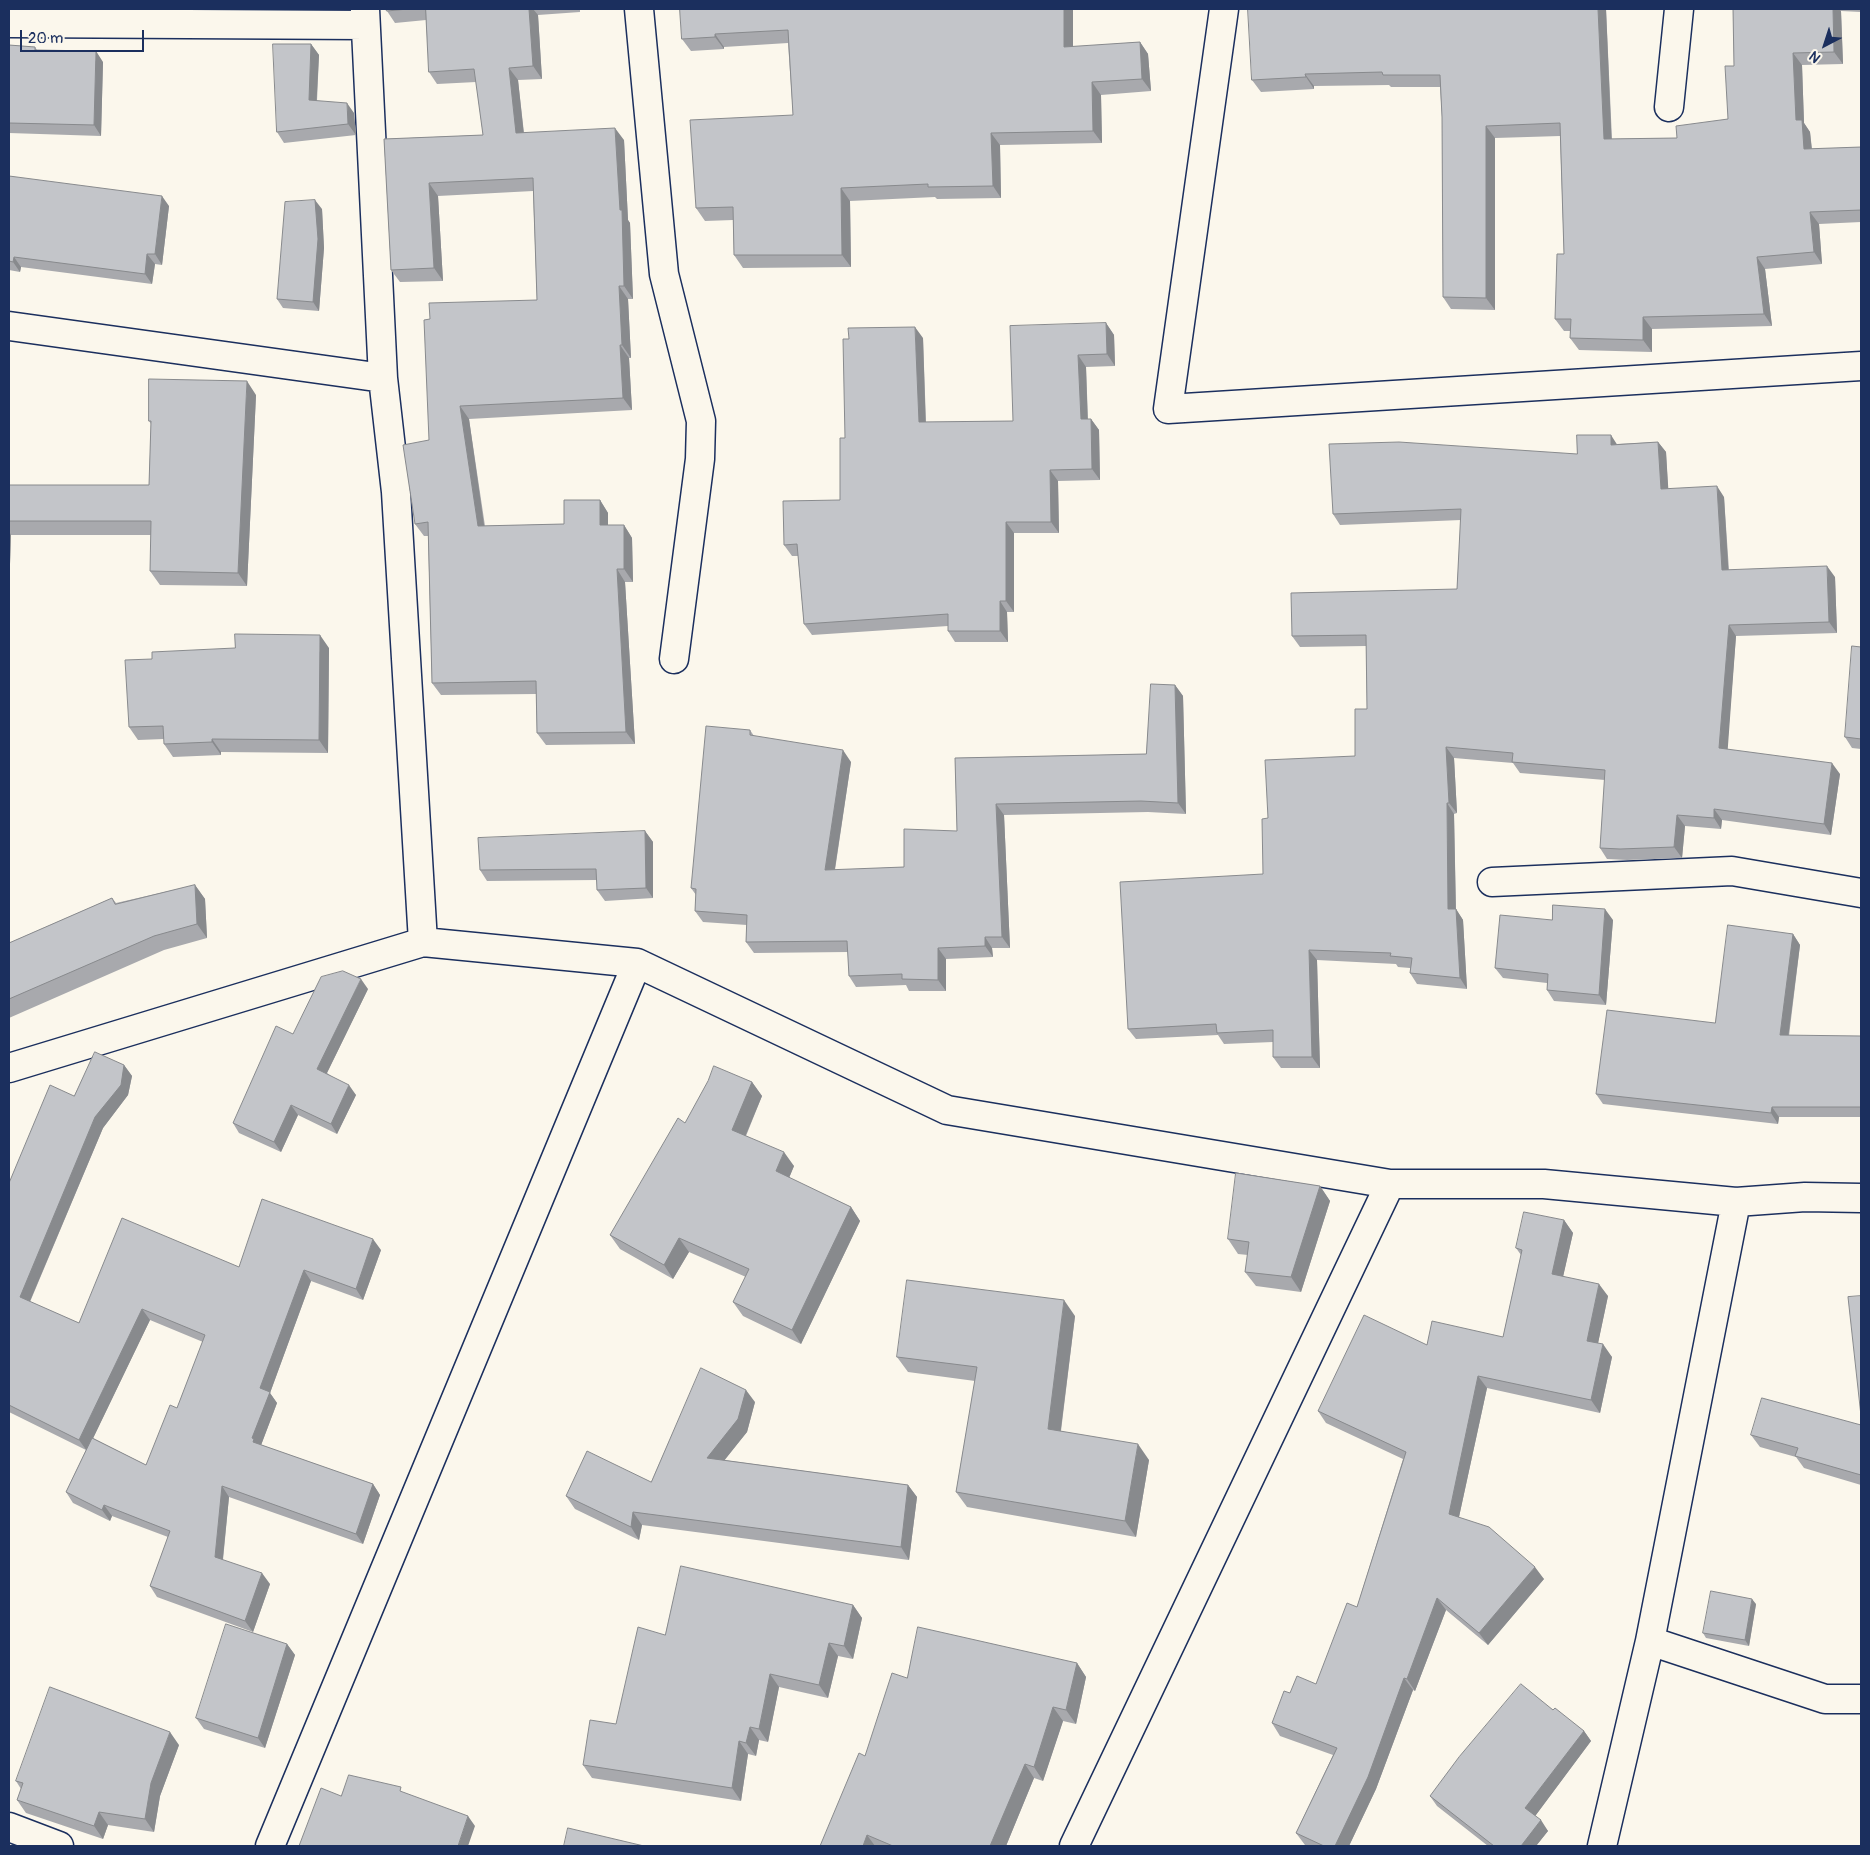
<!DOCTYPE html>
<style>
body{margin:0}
#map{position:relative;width:1870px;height:1855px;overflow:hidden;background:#fbf7ec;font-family:Pangolin,sans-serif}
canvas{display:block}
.frame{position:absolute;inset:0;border:10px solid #1b2f5e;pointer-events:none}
.north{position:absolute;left:1800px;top:20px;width:50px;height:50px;-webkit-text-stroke:4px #fbf7ec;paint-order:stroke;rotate:220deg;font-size:14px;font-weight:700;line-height:20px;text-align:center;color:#1b2f5e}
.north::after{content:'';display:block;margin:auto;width:18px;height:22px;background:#1b2f5e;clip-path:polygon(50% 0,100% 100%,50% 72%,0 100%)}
.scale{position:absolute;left:20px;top:30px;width:124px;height:22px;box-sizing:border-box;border:2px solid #1b2f5e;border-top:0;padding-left:6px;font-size:15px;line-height:18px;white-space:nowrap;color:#1b2f5e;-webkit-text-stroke:4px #fbf7ec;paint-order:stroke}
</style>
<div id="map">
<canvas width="1870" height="1855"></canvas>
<div class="frame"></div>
<div class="north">N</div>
<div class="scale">20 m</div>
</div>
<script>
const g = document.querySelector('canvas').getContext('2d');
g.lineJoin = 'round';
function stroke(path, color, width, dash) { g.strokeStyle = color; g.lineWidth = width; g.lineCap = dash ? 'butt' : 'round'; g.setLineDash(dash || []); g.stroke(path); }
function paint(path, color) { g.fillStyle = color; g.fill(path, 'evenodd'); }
const minor = new Path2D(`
 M365,9L383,378L396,492L423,942
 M639,9L664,274L701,421L700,459L674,659
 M1224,9L1168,409L1861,366
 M9,23L365,25
 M1669,107L1679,9
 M9,326L383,378
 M1492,882L1732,871L1861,893
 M9,1068L423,942L637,963L947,1110L1390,1184H1544L1736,1202L1805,1197L1861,1198
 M1650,1641L1825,1699H1861
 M9,1827L59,1846
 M270,1846L637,963
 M1074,1846L1390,1184
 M1602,1846L1650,1641L1736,1202`);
const wall = new Path2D(`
 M386,9H580V12L538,15L542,79L518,80L524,133L624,140L628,220L630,223L633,299H628L631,358H629L632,410L469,419L485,526L564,524L600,500L608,513V525H624L632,538L633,582H625L635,744L546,745L537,733L536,694L441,695L432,683L428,536H424L415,524L429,440L430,319L537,300L533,191L438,196L443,281L400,282L391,270L384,139L483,135L476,82L437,84L429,72L426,20L395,23L387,11Z
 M680,9H1073V47L1140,42L1148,54L1151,91L1101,95L1102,143L1000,145L1001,198L937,199L935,197L850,201L851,267L743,268L734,255L733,220L705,221L696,208L793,115L788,43L724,47V49L691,51L682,39Z
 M1606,9L1612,139L1677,138L1728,119L1734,66L1733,9H1861V12L1841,11L1843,64L1802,65L1804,123L1810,132L1812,149L1861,147V222L1819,224L1822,264L1765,269L1772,326L1652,329V352L1579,350L1570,338V331H1564L1555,319L1564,254L1560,136L1495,138V310L1451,309L1443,297L1442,117L1440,87H1391L1389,85L1314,86V89L1261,92L1252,80Z
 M311,44L319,55L317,101L354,113L356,135L284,143L277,132Z
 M9,45L35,47L37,50L103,62L101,136L9,133Z
 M9,176L169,206L162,265L155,264L152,284L21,267L20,272L9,270Z
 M322,209L324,248L319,311L283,308L277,299Z
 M1106,323L1114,335L1115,366L1086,367L1088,419H1091L1099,430L1100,480L1058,481L1059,533H1014V612H1007L1008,642H955L948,631V626L812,635L804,624L798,556H792L784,545L840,500L845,438L923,338L926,422L1013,421Z
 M256,395L247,586L160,585L150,571L151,535H11L9,593V485H149L151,424L149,421Z
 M1658,442L1666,452L1668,489L1724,497L1729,570L1835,577L1837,633L1736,636L1727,749L1840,774L1831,835L1722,820L1721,829L1685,826L1682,858L1627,860L1607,859L1600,848L1605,780L1520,773L1513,763L1454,758L1457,813L1454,814L1456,909L1463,920L1467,989L1417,984L1410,973V968L1398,967L1396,964L1317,960L1320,1068H1281L1273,1057V1042L1224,1044L1218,1035L1136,1039L1128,1029L1263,874L1268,818L1355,756L1367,709L1366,646L1300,647L1292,636L1457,589L1461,520L1340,525L1333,514L1617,444Z
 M1861,647V749L1852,748L1845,737Z
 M329,648L328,753L221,752V755L173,757L164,744V739L138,740L129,727Z
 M1175,685L1183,696L1186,814L1148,812L1004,815L1010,948H992L993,957L946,959V991H909L906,985L856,987L849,976L848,952L754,953L746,942L747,925L703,922L695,911L696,895L691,888L750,730L754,736L851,762L835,870L904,867L957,831L955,758L1146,754Z
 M645,831L653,842V898L605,901L597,890V880L487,881L480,870Z
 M195,885L205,899L207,938L164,950L9,1018V943L112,898L116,903Z
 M1552,920H1613L1606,1005L1554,1001L1547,990V983L1503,978L1495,968Z
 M1793,934L1800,945L1789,1036H1861V1117H1779L1778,1124L1603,1104L1596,1094L1715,1023Z
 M368,989L327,1073L356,1095L337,1134L298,1115L281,1152L239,1133L233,1123L293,1034Z
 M124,1065L132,1076L128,1095L103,1128L30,1302L79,1323L239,1267L381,1250L363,1300L311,1281L270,1393L277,1403L261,1445L373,1484L380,1495L363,1544L229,1497L223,1560L270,1584L253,1632L157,1597L150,1586L168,1537L112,1516L110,1521L73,1503L66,1492L86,1450L9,1412V1183L74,1096ZM150,1320L203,1342L177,1408L146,1465L93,1438Z
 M752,1082L762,1096L746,1136L794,1166L789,1178L851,1207L860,1221L801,1344L743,1316L733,1302L746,1277L689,1252L673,1279L620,1249L610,1235L685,1123Z
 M1320,1186L1330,1201L1301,1292L1256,1286L1245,1272L1248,1255L1238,1254L1228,1239Z
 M1564,1220L1573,1233L1563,1276L1608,1296L1598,1343L1612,1357L1600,1413L1487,1388L1459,1517L1544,1579L1488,1645L1446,1610L1415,1691L1413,1690L1376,1789L1349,1846H1307L1305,1845L1296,1833L1333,1755L1280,1736L1272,1723L1290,1693L1316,1684L1357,1607L1403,1459L1326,1423L1318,1411L1427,1345L1503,1337L1521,1255L1516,1248Z
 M1075,1316L1061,1431L1149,1460L1136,1537L967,1507L956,1492L975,1381L908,1372L897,1357Z
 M755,1402L747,1432L724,1460L908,1485L917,1497L909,1560L642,1525L639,1540L575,1509L566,1496L651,1482Z
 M1861,1425V1485L1804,1468L1796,1457L1760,1447L1751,1435Z
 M1756,1604L1749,1646L1706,1638L1703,1633Z
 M853,1605L862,1618L853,1659L838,1656L828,1698L779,1687L768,1742L759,1740L756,1756L748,1754L741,1801L592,1778L583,1765L616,1724L665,1635Z
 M287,1644L295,1655L265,1748L204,1729L196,1718Z
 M1077,1663L1086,1677L1076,1724L1063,1721L1043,1781L1034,1778L1006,1846H820L865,1756L907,1678Z
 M1553,1710L1584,1731L1591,1741L1535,1816L1548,1831L1536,1846H1488L1437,1806L1430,1796Z
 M179,1745L160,1796L154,1832L108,1825L103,1839L26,1813L17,1800L21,1789L16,1781Z`);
const shadedWall = new Path2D(`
 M529,9H533L538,15L542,79L533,66Z
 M1064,9H1073V60L1064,47Z
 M1598,9H1606L1612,151L1604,139Z
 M1833,9H1839L1841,11L1843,64L1834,52Z
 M715,34L724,47V49L715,37Z
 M1140,42L1148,54L1151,91L1142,79Z
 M311,44L319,55L316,111L309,100Z
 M96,51L103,62L101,136L94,125Z
 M1793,53L1802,65L1804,123L1810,132L1813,162L1804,149L1796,120Z
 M509,68L518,80L525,145L516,133Z
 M1305,74L1314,86V89L1306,77Z
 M1092,82L1101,95L1102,143L1093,131Z
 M347,103L354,113L356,135L348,124Z
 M1486,126L1495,138V310L1486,298Z
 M615,128L624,140L628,220L630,223L633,299L624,286Z
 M991,133L1000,145L1001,198L993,186Z
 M429,183L438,196L443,281L434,268Z
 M841,188L850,201L851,267L842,255Z
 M162,196L169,206L162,265L155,254Z
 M315,200L322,209L324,248L319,311L313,302Z
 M1810,212L1819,224L1822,264L1814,252Z
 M147,254L155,264L152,284L145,274Z
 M14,257L21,267L20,272L13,262Z
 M1757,257L1765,269L1772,326L1764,314Z
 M619,286L628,299L631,358L622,345Z
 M1643,317L1652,329V352L1643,340Z
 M1106,323L1114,335L1115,366L1107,354Z
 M915,327L923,338L926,434L919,422Z
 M620,345L629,358L632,410L623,398Z
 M1078,355L1086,367L1088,431L1081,419Z
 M247,381L256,395L247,586L238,573Z
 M460,406L469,419L486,539L478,526Z
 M1091,419L1099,430L1100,480L1092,469Z
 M1611,435L1618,446L1611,445Z
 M1658,442L1666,452L1669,500L1661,489Z
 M1050,470L1058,481L1059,533L1051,522Z
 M1717,486L1724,497L1729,581L1722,570Z
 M600,500L608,513V538L600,525Z
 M1006,522L1014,533V612L1006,601Z
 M624,525L632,538L633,582L624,569Z
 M9,531L11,535L9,593Z
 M1827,566L1835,577L1837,633L1829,622Z
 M617,569L625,582L635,744L626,732Z
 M1000,601L1007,612L1008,642L1000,631Z
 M1729,625L1736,636L1727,759L1719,748Z
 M320,635L329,648L328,753L319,740Z
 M1175,685L1183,696L1186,814L1178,803Z
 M212,739L221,752V755L212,742Z
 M1446,747L1454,758L1457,813L1449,803Z
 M843,750L851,762L833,881L825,870Z
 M1832,763L1840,774L1831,835L1824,824Z
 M1447,803L1454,814L1456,919L1448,909Z
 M996,804L1004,815L1010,948L1002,937Z
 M1714,809L1722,820L1721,829L1714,818Z
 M1677,815L1685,826L1682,858L1674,847Z
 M645,831L653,842V898L646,888Z
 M195,885L205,899L207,938L197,924Z
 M1456,909L1463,920L1467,989L1460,978Z
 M1605,909L1613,920L1606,1005L1599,995Z
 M1793,934L1800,945L1787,1046L1780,1035Z
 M985,937L992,948L993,957L985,946Z
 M938,948L946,959V991L938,980Z
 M1309,950L1317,960L1320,1068L1312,1057Z
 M361,979L368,989L324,1079L317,1069Z
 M124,1065L132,1076L128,1095L103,1128L27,1308L20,1297L95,1117Z
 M752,1082L762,1096L742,1144L732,1130Z
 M349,1085L356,1095L337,1134L331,1124Z
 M291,1105L298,1115L281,1152L274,1142Z
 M1772,1107L1779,1117L1778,1124L1771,1113Z
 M784,1152L794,1166L786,1185L776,1171Z
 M1320,1186L1330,1201L1301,1292L1291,1277Z
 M851,1207L860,1221L801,1344L792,1330Z
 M1564,1220L1573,1233L1561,1286L1552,1274Z
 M679,1238L689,1252L673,1279L664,1265Z
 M373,1239L381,1250L363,1300L356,1289Z
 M304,1270L311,1281L270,1393L277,1403L260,1448L253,1442L252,1438L260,1388Z
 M1599,1284L1608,1296L1596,1353L1587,1341Z
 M1064,1300L1075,1316L1059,1444L1048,1429Z
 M142,1309L150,1320L87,1451L79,1440Z
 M1603,1344L1612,1357L1600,1413L1591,1400Z
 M1478,1376L1487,1388L1457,1526L1449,1514Z
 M746,1390L755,1402L747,1432L716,1471L707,1458Z
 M1138,1444L1149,1460L1136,1537L1125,1521Z
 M373,1484L380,1495L363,1544L356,1534Z
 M908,1485L917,1497L909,1560L901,1547Z
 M222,1486L229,1497L222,1567L215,1557Z
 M104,1505L112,1516L110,1521L102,1510Z
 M633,1512L642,1525L639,1540L631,1527Z
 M1535,1567L1544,1579L1488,1645L1479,1633Z
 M262,1573L270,1584L253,1632L245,1621Z
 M1437,1598L1446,1610L1415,1691L1407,1679Z
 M1752,1599L1756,1604L1749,1646L1745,1640Z
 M853,1605L862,1618L853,1659L844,1646Z
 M829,1643L838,1656L828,1698L819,1685Z
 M287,1644L295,1655L265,1748L258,1738Z
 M1077,1663L1086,1677L1076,1724L1066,1710Z
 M770,1674L779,1687L768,1742L759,1729Z
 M1404,1678L1413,1690L1376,1789L1349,1846H1335Z
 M1053,1707L1063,1721L1043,1781L1034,1767Z
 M750,1727L759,1740L756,1756L746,1743Z
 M1584,1731L1591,1741L1533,1819L1525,1808Z
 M170,1732L179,1745L160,1796L154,1832L145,1819L151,1783Z
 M739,1741L748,1754L741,1801L732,1788Z
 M1025,1764L1034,1778L1006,1846H990Z
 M99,1812L108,1825L103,1839L94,1826Z
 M468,1816L475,1826L468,1846H458Z
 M1541,1820L1548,1831L1536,1846H1521Z
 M867,1835L875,1846H863Z`);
const building = new Path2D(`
 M386,9H408L387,11Z
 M426,9H529L533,66L509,68L516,133L615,128L620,210H622L624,286H619L622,345H620L623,398L460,406L478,526L564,524V500H600V525H624V569H617L626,732L537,733L536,681L432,683L428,522L415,524L403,445L429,440L424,320L430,319L429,303L537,300L533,178L429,183L434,268L391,270L384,139L483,135L474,69L429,72Z
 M680,9H1064V47L1140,42L1142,79L1092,82L1093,131L991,133L993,186L928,187V184L841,188L842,255H734L733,207L696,208L690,120L793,115L788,30L715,34V37L682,39Z
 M1248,9H1598L1604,139L1677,138L1676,126L1728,119L1725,66H1734L1733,9H1833L1834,52L1793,53L1796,120H1802L1804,149L1861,147V210L1810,212L1814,252L1757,257L1764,314L1643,317V340L1570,338L1571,319H1555L1557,254H1564L1560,123L1486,126V298L1443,297L1442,117L1440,75H1383L1382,72L1305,74L1306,77L1252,80Z
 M273,44H311L309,100L347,103L348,124L277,132Z
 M9,45L35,47V50L96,51L94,125L9,123Z
 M9,176L162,196L155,254H147L145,274L14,257L13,262L9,261Z
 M315,200L318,239L313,302L277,299L285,202Z
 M1106,323L1107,354L1078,355L1081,419H1091L1092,469L1050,470L1051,522H1006V601H1000V631H948V614L804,624L797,544L784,545L783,501L840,500V438H845L843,339H849L848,328L915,327L919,422L1013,421L1010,326Z
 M149,379L247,381L238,573L150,571L151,521H9V485H149L151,421H149Z
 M1577,435H1611V445L1658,442L1661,489L1717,486L1722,570L1827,566L1829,622L1729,625L1719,748L1832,763L1824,824L1714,809V818L1677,815L1674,847L1620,849L1600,848L1605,770L1512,762L1513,753L1446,747L1449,803H1447L1448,909H1456L1460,978L1410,973L1412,958L1390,956L1391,953L1309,950L1312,1057H1273V1030L1217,1033L1216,1024L1128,1029L1120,882L1263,874L1262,819L1268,818L1265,760L1355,756V709H1367L1366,635L1292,636L1291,593L1457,589L1461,509L1333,514L1329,444L1399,442L1577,454Z
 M235,634L320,635L319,740L212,739V742L164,744L163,726L129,727L125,660L152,659V652L235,648Z
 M1852,646L1861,647V739L1845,737Z
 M1151,684L1175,685L1178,803L1141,801L996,804L1002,937H985V946L938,948V980L902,979V974L849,976L847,941L746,942L747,915L695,911L696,889L691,888L706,726L750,730V735L843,750L825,870L904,867V829L957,831L955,758L1146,754Z
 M645,831L646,888L597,890L596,869L480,870L478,838Z
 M195,885L197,924L154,936L9,999V943L112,898L115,904Z
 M1553,905L1605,909L1599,995L1547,990L1548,974L1495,968L1500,915L1552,920Z
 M1728,925L1793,934L1780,1035L1861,1036V1107H1772L1771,1113L1596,1094L1607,1010L1715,1023Z
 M343,971L361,979L317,1069L349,1085L331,1124L291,1105L274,1142L233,1123L276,1026L293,1034L321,977Z
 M95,1052L124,1065L121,1085L95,1117L20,1297L79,1323L122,1218L239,1267L262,1199L373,1239L356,1289L304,1270L260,1388L270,1392L252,1438L254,1439L253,1442L373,1484L356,1534L222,1486L215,1557L262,1573L245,1621L150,1586L170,1531L104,1505L102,1510L66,1492L92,1438L146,1465L170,1405L177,1408L205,1335L142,1309L79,1440L9,1405V1183L50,1085L74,1096Z
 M714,1066L752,1082L732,1130L784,1152L776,1171L851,1207L792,1330L733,1302L749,1269L679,1238L664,1265L610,1235L678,1118L685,1123L708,1081Z
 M1236,1173L1320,1186L1291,1277L1245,1272L1249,1242L1228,1239Z
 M1524,1212L1564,1220L1552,1274L1599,1284L1587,1341L1603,1344L1591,1400L1478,1376L1449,1514L1489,1527L1535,1567L1479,1633L1437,1598L1407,1679L1404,1678L1368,1777L1335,1846H1324L1296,1833L1337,1748L1272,1723L1284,1691L1290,1693L1297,1676L1316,1684L1347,1603L1357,1607L1406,1452L1318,1411L1364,1315L1427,1345L1432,1321L1503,1337L1522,1250L1516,1248Z
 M907,1280L1064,1300L1048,1429L1138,1444L1125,1521L956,1492L977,1367L897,1357Z
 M1861,1296V1416L1848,1297Z
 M701,1368L746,1390L738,1419L707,1458L908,1485L901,1547L633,1512L631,1527L566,1496L587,1451L651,1482Z
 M1762,1398L1861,1425V1475L1795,1456L1798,1448L1751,1435Z
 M681,1566L853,1605L844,1646L829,1643L819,1685L770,1674L759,1729L750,1727L746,1743L739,1741L732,1788L583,1765L590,1720L616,1724L638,1627L665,1635Z
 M1711,1591L1752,1599L1745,1640L1703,1633Z
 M226,1624L287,1644L258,1738L196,1718Z
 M918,1627L1077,1663L1066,1710L1053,1707L1034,1767L1025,1764L990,1846H893L867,1835L863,1846H820L859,1753L865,1756L892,1673L907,1678Z
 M1521,1684L1553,1710L1555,1708L1584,1731L1525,1808L1541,1820L1521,1846H1494L1430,1796L1459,1757Z
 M50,1687L170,1732L151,1783L145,1819L99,1812L94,1826L17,1800L23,1783L16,1781Z
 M349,1775L401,1787L400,1791L468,1816L458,1846H299L321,1788L341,1796Z
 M568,1828L644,1846H564Z`);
stroke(minor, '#1b2f5e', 31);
stroke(minor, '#fbf7ec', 28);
paint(wall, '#a8a9ad');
paint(shadedWall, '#888a8d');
paint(building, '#c3c5c9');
stroke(building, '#888a8d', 1);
</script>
